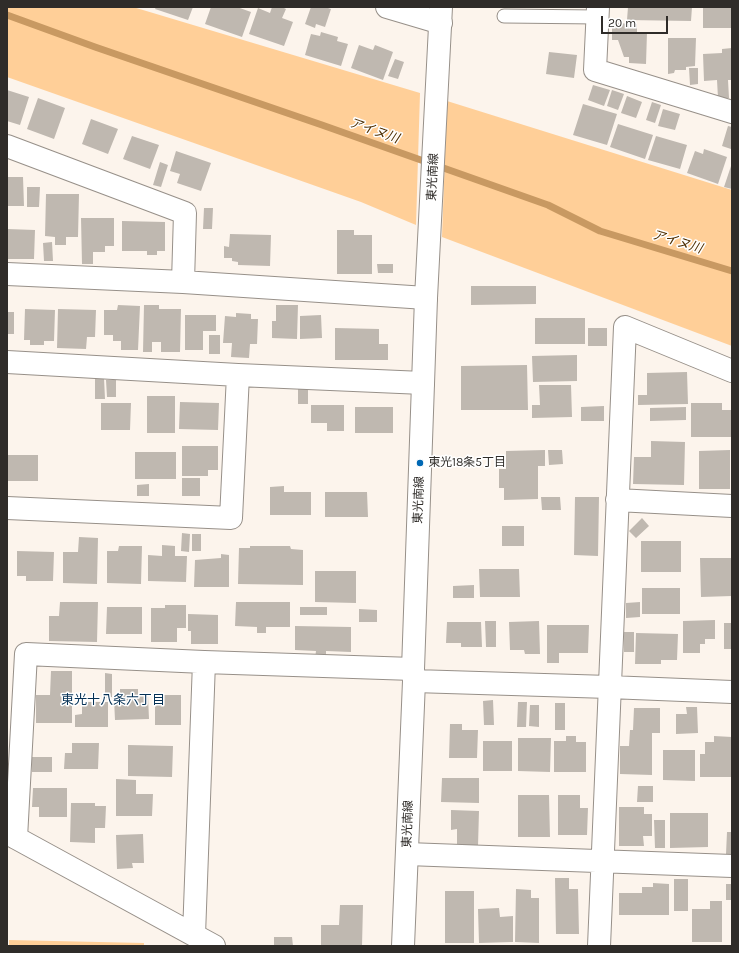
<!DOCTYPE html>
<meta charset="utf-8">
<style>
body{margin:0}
#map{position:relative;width:739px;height:953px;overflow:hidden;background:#fcf4ec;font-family:Karla,sans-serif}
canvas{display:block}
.frame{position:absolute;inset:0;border:8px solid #2f2c29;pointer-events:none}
.scale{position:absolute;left:601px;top:16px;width:67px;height:18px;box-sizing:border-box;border:2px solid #2f2c29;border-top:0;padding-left:5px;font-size:12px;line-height:14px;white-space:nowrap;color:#2f2c29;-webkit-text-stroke:3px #fff;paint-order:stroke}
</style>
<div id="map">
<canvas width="739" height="953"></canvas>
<div class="frame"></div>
<div class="scale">20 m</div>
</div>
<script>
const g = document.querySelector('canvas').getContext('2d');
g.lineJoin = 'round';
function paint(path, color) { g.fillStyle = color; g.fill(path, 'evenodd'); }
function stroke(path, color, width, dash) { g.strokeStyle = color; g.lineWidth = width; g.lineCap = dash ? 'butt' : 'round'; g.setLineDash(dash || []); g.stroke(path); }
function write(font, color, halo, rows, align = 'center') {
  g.font = font + ' Karla,"Noto Sans JP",sans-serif'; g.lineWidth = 3; g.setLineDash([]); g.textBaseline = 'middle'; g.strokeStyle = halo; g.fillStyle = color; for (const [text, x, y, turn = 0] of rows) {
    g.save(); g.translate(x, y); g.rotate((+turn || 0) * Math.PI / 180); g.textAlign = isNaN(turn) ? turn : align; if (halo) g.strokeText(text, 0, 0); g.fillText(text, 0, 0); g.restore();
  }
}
const green = new Path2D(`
 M7,7H133L420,93L416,225L361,202L7,77Z
 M447,101L732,190V346L442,237Z
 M9,940L144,943V946H9Z`);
const stream = new Path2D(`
 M7,15L95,47L322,125L548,205L600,231L732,271`);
const building = new Path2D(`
 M156,7H193L188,20L155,9Z
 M211,7H237L251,12L242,37L205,24Z
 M272,7H282L286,9L282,18L293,22L284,46L249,34L258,8L270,13Z
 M311,7H325L331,9L325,27L316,24L315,28L305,24Z
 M628,7H692L691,21L627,20Z
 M703,7H732V28H703Z
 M612,23L637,24V32H647L646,64L629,63V57H624L618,40H612Z
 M321,32L338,37L337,41L348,44L341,66L305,55L311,34L320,36Z
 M668,38H696L695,66L686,67V70H675L674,73L668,74Z
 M359,45L373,50L375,45L393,52L383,80L351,68Z
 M732,48V80H728L729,98H718L717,80L704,81L703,54L722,53V49Z
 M549,52L577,55L574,78L546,74Z
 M395,59L404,62L398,79L388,76Z
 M689,68H698V84L690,85Z
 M593,85L610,90L604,106L588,100Z
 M7,90L29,97L20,125L7,121Z
 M612,90L624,94L618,110L607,106Z
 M627,96L642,102L636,118L621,113Z
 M38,98L65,108L54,139L27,129Z
 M652,102L661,105L655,123L646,120Z
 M583,104L617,114L607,145L573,135Z
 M663,109L680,114L675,130L658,126Z
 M91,119L118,129L108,154L82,144Z
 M618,124L653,135L645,159L610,147Z
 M728,126L732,127L731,149L722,146Z
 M132,136L159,145L150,169L123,159Z
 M656,136L687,145L680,169L648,160Z
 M704,149L727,157L718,184L687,173L695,151L703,154Z
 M176,151L211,163L201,191L177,183L180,174L170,171Z
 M160,162L168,165L161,187L153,185Z
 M732,163V189L724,187Z
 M7,177H23L24,206H7Z
 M27,187H40L39,207H27Z
 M46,194H79L78,237H66V245H55V237L45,236Z
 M204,208H213L212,229H203Z
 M81,218H114V246H105V252H93V264H82Z
 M122,221L165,222V251H157V255H147V251H122Z
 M7,229L35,230L34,259H7Z
 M337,230H354V235H372V274H337Z
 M230,234L271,235L270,266L238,265V262L232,261V258H224V246L229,247Z
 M52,242L53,261H44L43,243Z
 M377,264H393V273H378Z
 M471,286H536V304L471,305Z
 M118,305L140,306L138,350H121V341H113V335H104V310H117Z
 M144,305H159V309H181L180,352H161V342H152V352H143Z
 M276,305H298L297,339L272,338V321H276Z
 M25,309L55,310L54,341H44V345H30V340H24Z
 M58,309L96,310L95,337H87L86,349L57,348Z
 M7,312H14V334H7Z
 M236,313L251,314V319H258L257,344H250L249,358L231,357L232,343H223L225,316L236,317Z
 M185,315H216V331H203V350H185Z
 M321,315L322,338L300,339V316Z
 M535,318H585V344H535Z
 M335,328L379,329V344H388V360H335Z
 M588,328H607V346H588Z
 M209,335H220V354H209Z
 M577,355V381L533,382L532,356Z
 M527,365L528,410H461V366Z
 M687,372L688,404L638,405V395H647V373Z
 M95,378H104L105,399H95Z
 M106,380H116V397H107Z
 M539,385H571L572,417L532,418V405H540Z
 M298,387H308V404H298Z
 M147,396H175V433H147Z
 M180,402L219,403L218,430L179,429Z
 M101,403H131L130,430H101Z
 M691,403H722V410H731V437H691Z
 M311,405H344V431H327V423H311Z
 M604,406V421H581V407Z
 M355,407H393V433H355Z
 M686,407V420L650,421V408Z
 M651,441L685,442L684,485L633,484L634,457H651Z
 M182,446H218V470H208V476H182Z
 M545,450V466H538V499L504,500V488H499V469H506V451Z
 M548,450H562L563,464L549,465Z
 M730,450V489H699V451Z
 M135,452H176V479H135Z
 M7,455H38V481H7Z
 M182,478H200V496H182Z
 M149,484V496H137V485Z
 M284,486V492H311V515H270V487Z
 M325,492H367L368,517H325Z
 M541,497H560L561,510H542Z
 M575,497H599L598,556L574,555Z
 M642,518L649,526L636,538L629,531Z
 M502,526H524V546H502Z
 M182,533L190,534L189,552L181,551Z
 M192,534H201V551H192Z
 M79,537L98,538L97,584L63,583V552H78Z
 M641,541H681V572H641Z
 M162,545L175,546V556H187L186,582L148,581V555L162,556Z
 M119,546H142L141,584L107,583V551H118Z
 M250,546H290L291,549L303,550V585L238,584L239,548H250Z
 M17,551L54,552L53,581H26V576H17Z
 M221,554L229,555V587H194L195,560L221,558Z
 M700,558H732V596L701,597Z
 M479,569H519L520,597H480Z
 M315,571H356V603L315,602Z
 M474,585V598H453V586Z
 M642,588H680V614H642Z
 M60,602H98L97,642L49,641V616H59Z
 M236,602H290V627H266V633H257V627L235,626Z
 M640,602V617L626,618V603Z
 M165,605H186V628H177V642H151V608H165Z
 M107,607H142V634H106Z
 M300,607H327V615H300Z
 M359,609L377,610V622H359Z
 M188,614L218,615V644H191V631H188Z
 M715,620V639H705V644H700V653H683V621Z
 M485,621H496V647H486Z
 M539,621L540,654H525L524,650H510L509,622Z
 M447,622H481L482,647H461V643H446Z
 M724,623H732V649H724Z
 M547,625H589L588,653H559V663H547Z
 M295,626L351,627V652L326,651V658H315L316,651L295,650Z
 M624,632H634V652H624Z
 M636,633L678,634L677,660H661V664H635Z
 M51,671H72V723H36V695H50Z
 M105,673L112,674V697L105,698Z
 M120,689H138V696H148L149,719L115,720L114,699H120Z
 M155,695H181V725H155Z
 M493,700L494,725H484L483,701Z
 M82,702H108V727H75V715L82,714Z
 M518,702H527L526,727H517Z
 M555,703H565V730H555Z
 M530,705H539V727L529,726Z
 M686,707H697L698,733L676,734V714H687Z
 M634,708H660V733H652V775L620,774V746H629L630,730H633Z
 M450,724H462V730H478L477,758H449Z
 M566,736H576V742H586V772H554V741H566Z
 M714,736L732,737V777H700V754H705V742H714Z
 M518,738H551L550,772L518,771Z
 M483,741H512V771H483Z
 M72,743H99L98,769H64L65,753H72Z
 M128,745L173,746L172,777L128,776Z
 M663,750H695V781L663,780Z
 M32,757H52V772H32Z
 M442,778H479V803L441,802Z
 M116,779L136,780V794H153L152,816H116Z
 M638,786H653V802H637Z
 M33,788H67V817H39V807H32Z
 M518,795H549L550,837H518Z
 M558,795H580V808H588L587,835H558Z
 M71,803H95V806H106L105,828H95V843L70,842Z
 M619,807H644V814H652V836H643L644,846H619Z
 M451,810L479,811L478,846L457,845V829L451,830Z
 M670,813H708V847L670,848Z
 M654,820H665V848H655Z
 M727,832H732V854H726Z
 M143,834L144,863H132L133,868L117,869L116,835Z
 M555,878H569V889H578L579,934H556Z
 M674,879H688V911H674Z
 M653,883L669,884V915H619V893H642V887H653Z
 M726,884H732V900H726Z
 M516,889L531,890V898H539V943L515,942Z
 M445,891H474V943H445Z
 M710,901H722V942H692V909H710Z
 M340,905H363L362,946H321V925H339Z
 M499,908L500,917L513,916V942L479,943L478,909Z
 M274,937H292L293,946H274Z`);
const service = new Path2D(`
 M504,16L598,17`);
const minor = new Path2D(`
 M387,7L441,23
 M598,7L595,70L732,112
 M7,146L185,213L183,282
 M7,274L183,282L426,298
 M7,362L238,375L423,383
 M617,500L732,506
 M7,508L231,518L238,375
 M414,681L609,687L732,692
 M7,833L214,946
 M16,838L26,654L204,662L413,669
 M407,854L732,866
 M194,935L204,662
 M599,946L625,327L732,371`);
const tertiary = new Path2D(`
 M403,946L414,681L413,669L426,298L441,7`);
const markers = [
 [420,463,4,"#0068b4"]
];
const streetNames = [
 ["東光南線",433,177,-87],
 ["東光南線",419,500,-88],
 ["東光南線",408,824,-88]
];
const poiNames = [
 ["東光18条5丁目",428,463]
];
const waterNames = [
 ["アイヌ川",374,131,19],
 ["アイヌ川",677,242,17]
];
const neighbourhoodNames = [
 ["東光十八条六丁目",113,700]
];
paint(green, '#ffcf98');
stroke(stream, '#c89962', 7);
paint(building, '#bfb8b0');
stroke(service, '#979089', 15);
stroke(minor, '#979089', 24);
stroke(tertiary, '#979089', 24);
stroke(service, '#fff', 13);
stroke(minor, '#fff', 22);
stroke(tertiary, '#fff', 22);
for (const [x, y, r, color] of markers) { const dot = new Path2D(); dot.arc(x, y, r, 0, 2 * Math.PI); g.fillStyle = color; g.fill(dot); stroke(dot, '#fff', 1.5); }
write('12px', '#2f2c29', '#fff', streetNames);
write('12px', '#2f2c29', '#fff', poiNames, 'left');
write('italic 13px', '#4e2e00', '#fff', waterNames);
write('13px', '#053155', '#fff', neighbourhoodNames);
</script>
